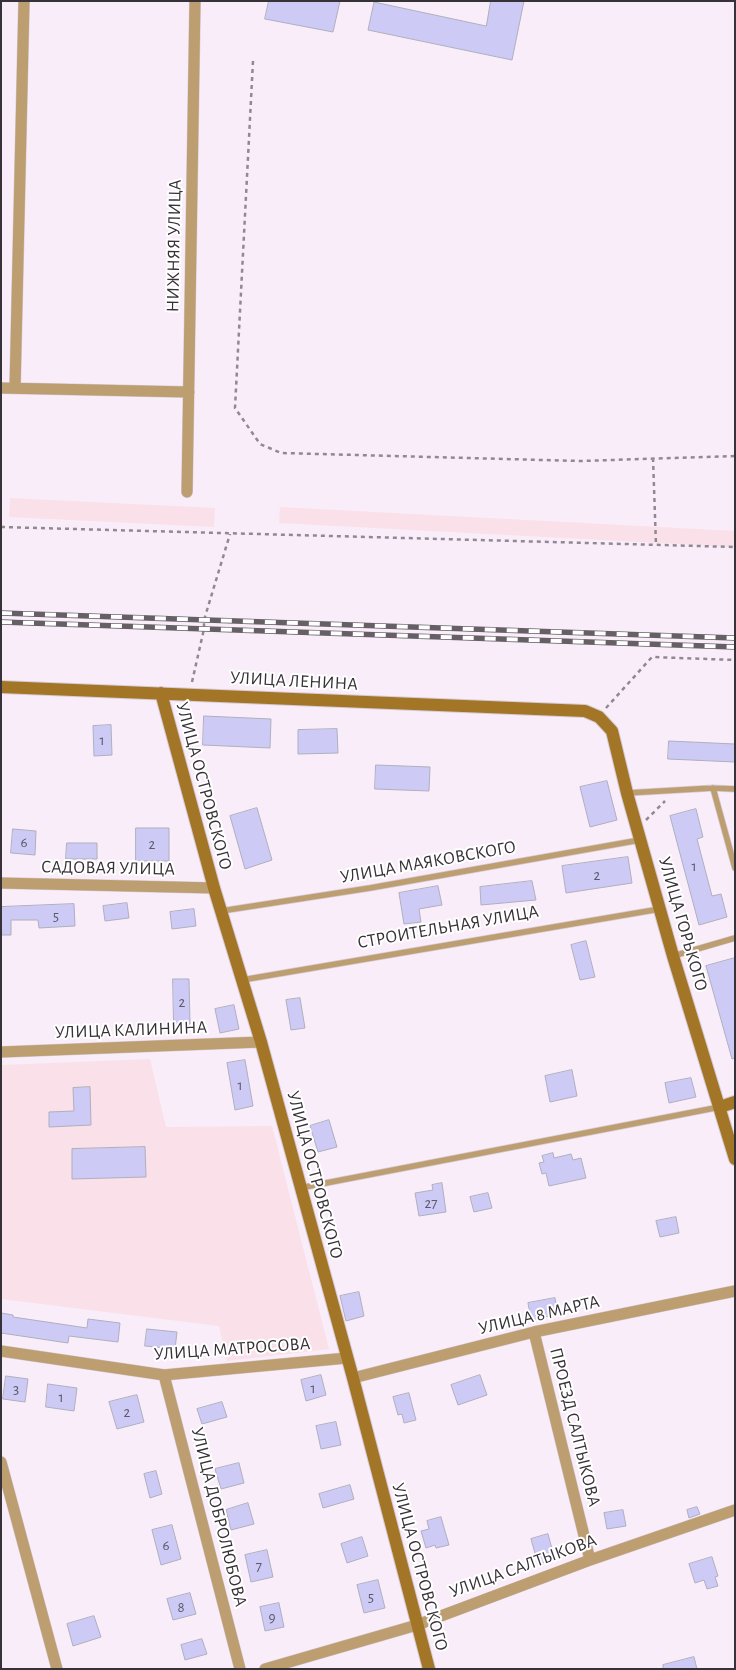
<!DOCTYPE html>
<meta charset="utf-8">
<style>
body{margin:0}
#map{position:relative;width:736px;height:1670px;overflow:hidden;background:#f9edf9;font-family:"Alegreya Sans",sans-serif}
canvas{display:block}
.frame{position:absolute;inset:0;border:2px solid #373237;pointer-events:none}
</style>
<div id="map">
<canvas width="736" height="1670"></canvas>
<div class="frame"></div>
</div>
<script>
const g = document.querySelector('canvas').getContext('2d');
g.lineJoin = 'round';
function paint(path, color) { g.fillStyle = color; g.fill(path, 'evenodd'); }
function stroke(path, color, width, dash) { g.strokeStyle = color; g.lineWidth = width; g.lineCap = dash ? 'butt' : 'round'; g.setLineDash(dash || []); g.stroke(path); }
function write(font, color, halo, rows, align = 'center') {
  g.font = font + ' "Alegreya Sans",sans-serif'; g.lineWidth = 4; g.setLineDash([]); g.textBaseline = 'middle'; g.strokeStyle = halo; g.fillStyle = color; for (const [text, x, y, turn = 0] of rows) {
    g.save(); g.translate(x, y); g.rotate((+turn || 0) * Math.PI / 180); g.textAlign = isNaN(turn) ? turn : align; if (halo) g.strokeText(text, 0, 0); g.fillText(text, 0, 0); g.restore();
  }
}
const industrial = new Path2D(`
 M10,498L215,508L214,527L9,517Z
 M280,507L735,531V547L279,523Z
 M150,1059L166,1127L272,1126L329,1349L227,1361L219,1326L1,1299V1065Z`);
const building = new Path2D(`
 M269,1H340L333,32L265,19Z
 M491,1H524L512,60L368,30L374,2L486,26Z
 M204,716L271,719L270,748L203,745Z
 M111,725L112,755L94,756L93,726Z
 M337,729L338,753L298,754V730Z
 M669,741L735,744V762L668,759Z
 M376,765L430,767L429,791L375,789Z
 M607,781L617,820L590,827L580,787Z
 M257,808L272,860L245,869L230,816Z
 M696,809L703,837L697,839L712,896L721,894L727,917L699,925L670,816Z
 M136,828H169V861H136Z
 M13,829L36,831L35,855L11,853Z
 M67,843H97V859H66Z
 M628,857L632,883L566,893L562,866Z
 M532,881L536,900L481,905L480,887Z
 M438,886L442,905L419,909L421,922L404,924L399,893Z
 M127,903L129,918L105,921L103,906Z
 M74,904L75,926L39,928L38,920H11V935H1V907Z
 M194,909L196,926L172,929L170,912Z
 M586,941L595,977L580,980L571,945Z
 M735,958V1058L732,1059L706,966Z
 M173,979H189L190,1024L174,1025Z
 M300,998L305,1028L291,1030L286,1000Z
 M234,1005L239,1029L220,1033L215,1009Z
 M245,1060L253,1106L235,1110L227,1063Z
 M572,1070L577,1096L550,1102L545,1076Z
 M691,1078L696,1097L669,1103L665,1083Z
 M90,1087L91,1125L49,1127V1112L74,1111L73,1088Z
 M329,1120L337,1147L318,1152L310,1126Z
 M145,1147L146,1177L72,1179V1149Z
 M553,1153L554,1158L571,1154L573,1160L581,1158L586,1178L549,1186L546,1173L542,1174L539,1163L544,1162L542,1156Z
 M442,1183L446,1212L419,1216L415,1193L433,1190L432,1185Z
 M488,1193L492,1208L474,1212L470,1197Z
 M676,1217L679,1233L660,1237L656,1221Z
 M359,1292L364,1316L346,1321L340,1296Z
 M555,1298L557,1311L549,1313V1316L531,1320L528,1303Z
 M1,1313L13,1315V1317L87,1328L88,1319L120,1323L118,1342L69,1336L68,1343L1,1333Z
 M147,1329L177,1332L175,1349L145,1346Z
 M321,1375L326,1395L306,1401L301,1380Z
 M480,1375L487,1395L458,1405L451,1385Z
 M6,1376L28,1379L25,1402L3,1399Z
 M48,1384L77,1388L74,1411L46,1407Z
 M409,1393L416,1420L404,1423L402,1414L398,1415L393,1397Z
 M137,1395L144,1422L117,1429L109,1402Z
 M222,1402L227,1417L202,1424L197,1409Z
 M336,1422L341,1445L321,1449L316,1426Z
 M239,1463L244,1483L221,1489L215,1469Z
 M156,1471L162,1494L150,1498L144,1474Z
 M350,1485L354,1499L323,1508L319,1494Z
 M248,1503L254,1524L231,1530L226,1510Z
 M697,1507L700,1514L689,1518L687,1510Z
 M623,1510L626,1526L607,1529L604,1513Z
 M441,1517L449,1545L436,1548L435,1545L426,1548L421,1531L429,1529L427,1521Z
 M172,1525L181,1559L161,1565L152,1530Z
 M548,1534L555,1560L538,1564L531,1539Z
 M362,1537L368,1556L347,1563L341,1544Z
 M267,1550L273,1577L251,1582L245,1555Z
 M712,1557L718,1576L715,1577L718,1586L707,1589L704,1580L695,1583L689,1564Z
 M378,1580L385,1608L364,1613L357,1585Z
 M190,1593L196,1614L173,1620L167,1599Z
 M279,1603L284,1627L265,1631L260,1607Z
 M94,1616L101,1637L73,1646L67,1624Z
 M202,1639L207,1654L185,1660L181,1645Z
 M694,1657L697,1669H663V1665Z`);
const path = new Path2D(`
 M253,61L235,408L260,444L281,453L580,461L735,456
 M653,458L656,545
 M1,527L735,547
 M192,682L204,629V620L230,534
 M606,708L652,657L735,660
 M646,820L665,801`);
const lane = new Path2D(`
 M713,788L735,868
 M627,793L713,788L735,789
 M221,911L370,888L640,840
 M673,956L735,938
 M242,980L660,909
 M300,1188L720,1107`);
const street = new Path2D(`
 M1,388L189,392
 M15,388L24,1
 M187,492L195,1
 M1,883L214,888
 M1,1052L261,1042
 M534,1332L590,1560
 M1,1351L164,1375L347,1358
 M164,1375L240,1669
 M353,1378L534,1332L735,1291
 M1,1462L57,1669
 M265,1669L417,1625L590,1560L735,1510`);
const secondary = new Path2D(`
 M1,687L585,711L599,717L612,731L627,793L673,956L735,1159
 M161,693L214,888L261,1042L353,1378L429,1669
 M720,1107L735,1102`);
const rail = new Path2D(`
 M1,613L735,638
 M1,622L735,647`);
const numberNames = [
 ["1",102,740],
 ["6",24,842],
 ["2",152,844],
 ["1",694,866],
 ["2",597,875],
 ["5",56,916],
 ["2",182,1002],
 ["1",240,1085],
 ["27",431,1203],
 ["1",313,1388],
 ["3",16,1389],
 ["1",61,1397],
 ["2",127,1412],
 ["6",166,1545],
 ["7",259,1566],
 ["5",371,1597],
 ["8",181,1607],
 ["9",272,1617]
];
const streetNames = [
 ["НИЖНЯЯ УЛИЦА",174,246,-89],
 ["УЛИЦА ЛЕНИНА",294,681,3],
 ["УЛИЦА ОСТРОВСКОГО",204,786,75],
 ["УЛИЦА МАЯКОВСКОГО",428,862,-10],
 ["САДОВАЯ УЛИЦА",108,868,1],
 ["УЛИЦА ГОРЬКОГО",683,924,74],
 ["СТРОИТЕЛЬНАЯ УЛИЦА",448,927,-10],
 ["УЛИЦА КАЛИНИНА",131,1030,-2],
 ["УЛИЦА ОСТРОВСКОГО",315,1175,75],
 ["УЛИЦА 8 МАРТА",539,1315,-13],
 ["УЛИЦА МАТРОСОВА",232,1349,-4],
 ["ПРОЕЗД САЛТЫКОВА",575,1427,76],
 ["УЛИЦА ДОБРОЛЮБОВА",219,1517,76],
 ["УЛИЦА САЛТЫКОВА",523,1566,-20],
 ["УЛИЦА ОСТРОВСКОГО",420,1567,75]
];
paint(industrial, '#fae0e8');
paint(building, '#cdcbf6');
stroke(building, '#afafbd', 1);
stroke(lane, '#d6cbd6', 7);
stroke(street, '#d6cbd6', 12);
stroke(secondary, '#d6cbd6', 14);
stroke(path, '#918991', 2.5, [4, 4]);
stroke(lane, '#bd9e71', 5.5);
stroke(street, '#bd9e71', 11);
stroke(secondary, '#a27527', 12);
stroke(rail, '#666066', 5.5);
stroke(rail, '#fff', 4, [11]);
write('15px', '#5c5867', null, numberNames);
write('18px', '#373237', '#fff', streetNames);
</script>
